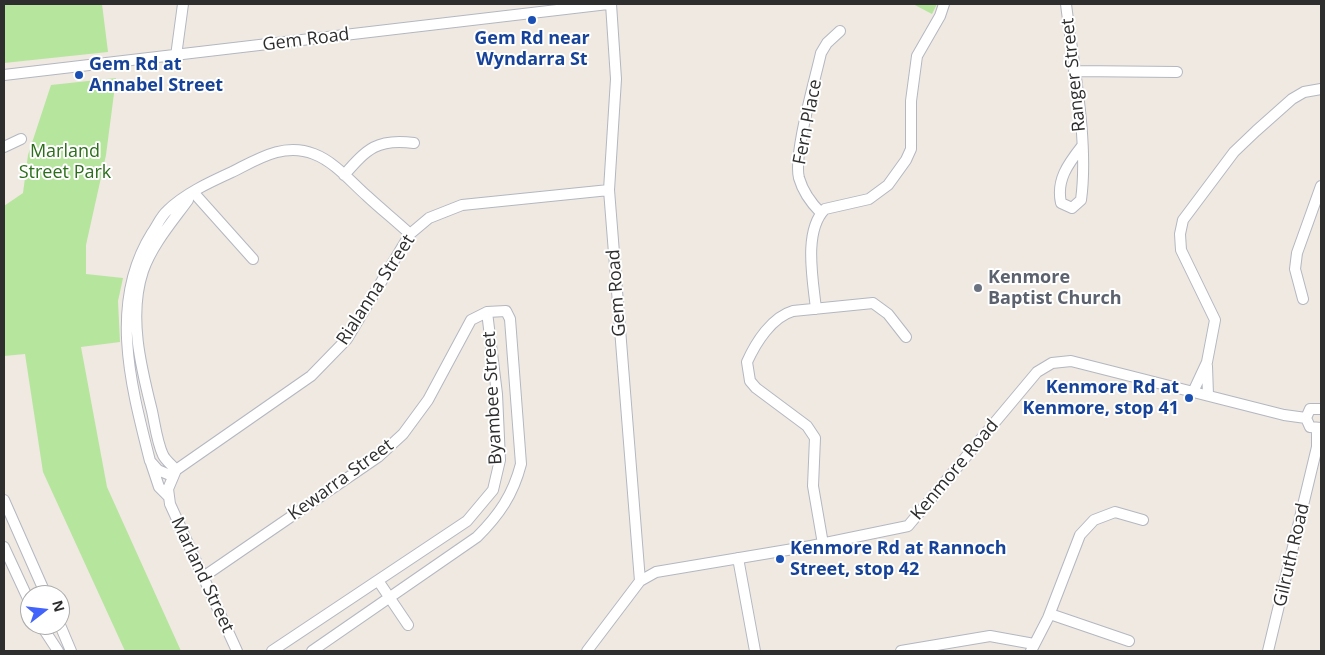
<!DOCTYPE html>
<style>
body{margin:0}
#map{position:relative;width:1325px;height:655px;overflow:hidden;background:#efe9e1;font-family:"Open Sans",sans-serif}
canvas{display:block}
.frame{position:absolute;inset:0;border:5px solid #2e2e2e;pointer-events:none}
.north{position:absolute;left:20px;top:585px;width:50px;height:50px;box-sizing:border-box;background:#fff;border:1px solid #ababab;border-radius:50%;rotate:74deg;font-size:14px;font-weight:700;line-height:20px;text-align:center;color:#2e2e2e}
.north::after{content:'';display:block;margin:auto;width:18px;height:22px;background:#4264fb;clip-path:polygon(50% 0,100% 100%,50% 72%,0 100%)}
</style>
<div id="map">
<canvas width="1325" height="655"></canvas>
<div class="frame"></div>
<div class="north">N</div>
</div>
<script>
const g = document.querySelector('canvas').getContext('2d');
g.lineJoin = 'round';
function paint(path, color) { g.fillStyle = color; g.fill(path, 'evenodd'); }
function stroke(path, color, width, dash) { g.strokeStyle = color; g.lineWidth = width; g.lineCap = dash ? 'butt' : 'round'; g.setLineDash(dash || []); g.stroke(path); }
function write(font, color, halo, rows, align = 'center') {
  g.font = font + ' "Open Sans",sans-serif'; g.lineWidth = 4; g.setLineDash([]); g.textBaseline = 'middle'; g.strokeStyle = halo; g.fillStyle = color; for (const [text, x, y, turn = 0] of rows) {
    g.save(); g.translate(x, y); g.rotate((+turn || 0) * Math.PI / 180); g.textAlign = isNaN(turn) ? turn : align; if (halo) g.strokeText(text, 0, 0); g.fillText(text, 0, 0); g.restore();
  }
}
const green = new Path2D(`
 M4,4H102L108,52L4,63Z
 M913,4H937L932,14Z
 M116,78L106,155L86,245V274L123,278L118,301L120,342L81,347L107,487L181,651H125L43,472L25,354L4,356V206L23,193L28,155L51,85Z`);
const minor = new Path2D(`
 M611,4L616,79L609,190L640,581
 M1066,4C1073,63 1089,142 1081,200L1072,208L1061,203C1056,180 1068,164 1082,146
 M176,56L183,4
 M1074,71L1177,72
 M4,75L608,4
 M4,147L21,139
 M344,175C367,149 377,138 414,143
 M194,193L253,259
 M821,213C811,203 803,192 799,178C793,155 815,80 821,53L827,43L840,31
 M1303,299L1295,269L1297,253L1321,186
 M816,309C813,280 803,231 825,209L869,199L888,185L906,160L911,149V101L917,56L940,16L944,4
 M1207,366L1208,395
 M1193,392L1207,362L1215,320L1181,250L1180,234L1183,220L1234,152L1256,131L1292,99L1304,92L1321,89
 M1321,409H1310L1306,418L1310,427L1321,428
 M151,463L159,487L169,497
 M176,470C172,465 166,461 163,455C157,442 155,425 152,411C141,367 128,316 143,271C152,245 172,222 188,200
 M172,476L158,470L150,461C131,386 108,303 152,233C157,226 161,216 167,211C184,194 210,182 232,172C258,159 284,142 314,154C335,162 351,182 367,196C381,209 396,221 410,234
 M4,500L46,595
 M823,544L813,486L815,438L807,426L756,388L750,381L747,362C756,342 772,317 793,311L873,303L888,314L906,337
 M4,547L30,603
 M738,558L755,651
 M203,577L378,457L403,434L428,400L471,320L487,312L506,311L510,319L521,464C513,495 499,515 477,537L312,651
 M379,582L408,625
 M1050,614L1129,641
 M41,625L58,651
 M60,625L71,651
 M237,651L170,504L168,489L176,470L311,376L347,339L410,234L429,218L462,205L609,190
 M272,651L467,521L493,490L500,460L497,394L487,312
 M587,651L640,581L656,572L811,546L908,526L1037,372L1052,363L1071,361L1284,415L1306,418
 M901,651L990,636L1034,644
 M1031,651L1048,618L1080,535L1094,520L1115,512L1143,520
 M1268,651L1317,447V429`);
const markers = [
 [532,20,5,"#1a4fb4"],
 [79,75,5,"#1a4fb4"],
 [978,288,5,"#6b7280"],
 [1189,398,5,"#1a4fb4"],
 [780,559,5,"#1a4fb4"]
];
const transitNames = [
 ["Gem Rd near",532,39,"center"],
 ["Wyndarra St",532,60,"center"],
 ["Gem Rd at",89,65],
 ["Annabel Street",89,86],
 ["Kenmore Rd at",1179,388,"right"],
 ["Kenmore, stop 41",1179,409,"right"],
 ["Kenmore Rd at Rannoch",790,549],
 ["Street, stop 42",790,570]
];
const streetNames = [
 ["Gem Road",306,40,-7],
 ["Ranger Street",1074,75,-96],
 ["Fern Place",808,122,-79],
 ["Rialanna Street",376,290,-57],
 ["Gem Road",617,293,-94],
 ["Byambee Street",493,398,-93],
 ["Kenmore Road",955,470,-50],
 ["Kewarra Street",341,480,-36],
 ["Gilruth Road",1292,555,-77],
 ["Marland Street",202,575,65]
];
const parkNames = [
 ["Marland",65,152],
 ["Street Park",65,173]
];
const worshipNames = [
 ["Kenmore",988,278],
 ["Baptist Church",988,299]
];
paint(green, '#b6e59e');
stroke(minor, '#b4b7c1', 12);
stroke(minor, '#fff', 10);
for (const [x, y, r, color] of markers) { const dot = new Path2D(); dot.arc(x, y, r, 0, 2 * Math.PI); g.fillStyle = color; g.fill(dot); stroke(dot, '#fff', 2); }
write('bold 18px', '#164399', '#fff', transitNames, 'left');
write('18px', '#2e2e2e', '#fff', streetNames);
write('18px', '#2c6e1b', '#fff', parkNames);
write('bold 18px', '#5b616d', '#fff', worshipNames, 'left');
</script>
